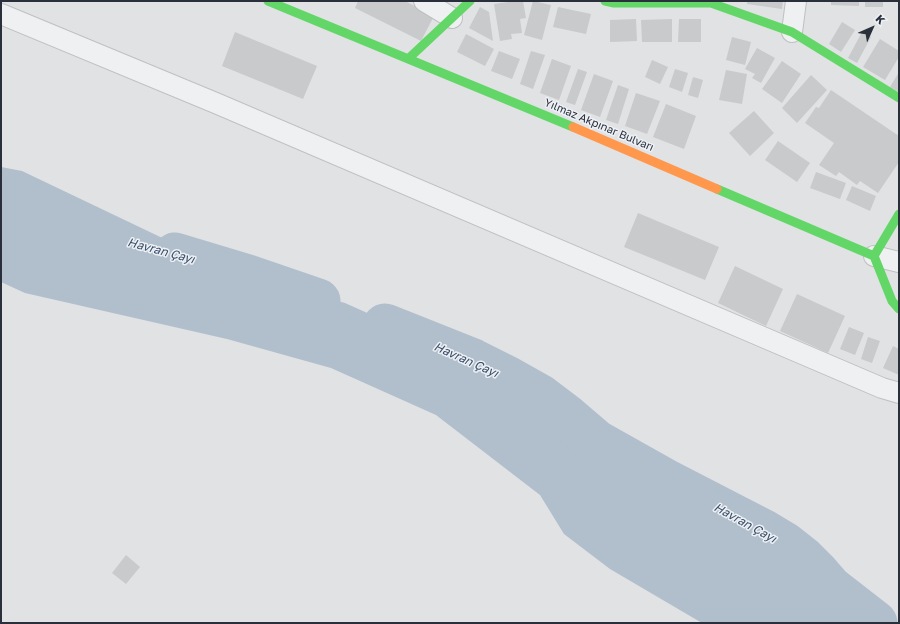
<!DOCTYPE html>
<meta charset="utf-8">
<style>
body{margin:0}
#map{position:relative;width:900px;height:624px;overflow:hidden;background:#e0e2e4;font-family:"Golos Text",sans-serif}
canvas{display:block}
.frame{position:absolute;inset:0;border:2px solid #292f3b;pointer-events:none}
.north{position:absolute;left:852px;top:8px;width:40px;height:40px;-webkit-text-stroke:3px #edf0f4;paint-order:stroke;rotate:45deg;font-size:11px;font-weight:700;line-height:16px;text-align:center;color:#292f3b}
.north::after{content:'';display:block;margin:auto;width:14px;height:18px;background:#292f3b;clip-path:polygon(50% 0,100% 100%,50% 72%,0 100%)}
</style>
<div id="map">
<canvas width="900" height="624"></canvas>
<div class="frame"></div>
<div class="north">K</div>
</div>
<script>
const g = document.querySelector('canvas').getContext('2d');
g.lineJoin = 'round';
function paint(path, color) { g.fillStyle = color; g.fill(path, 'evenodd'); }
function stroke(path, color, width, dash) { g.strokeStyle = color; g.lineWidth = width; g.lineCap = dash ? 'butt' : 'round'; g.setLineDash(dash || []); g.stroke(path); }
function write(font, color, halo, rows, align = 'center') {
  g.font = font + ' "Golos Text",sans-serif'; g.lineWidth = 3; g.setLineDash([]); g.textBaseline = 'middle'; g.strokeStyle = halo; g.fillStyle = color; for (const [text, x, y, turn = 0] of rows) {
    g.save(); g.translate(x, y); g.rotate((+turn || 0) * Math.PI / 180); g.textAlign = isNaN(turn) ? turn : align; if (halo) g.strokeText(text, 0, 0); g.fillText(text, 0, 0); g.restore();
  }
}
const water = new Path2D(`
 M1,167L22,171L242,276L345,303L432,342L503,391L675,470L787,560L854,623H702L610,569L564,534L540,495L436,415L331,368L227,339L25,293L1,282Z`);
const river = new Path2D(`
 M175,255L248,277L318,301
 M385,326L473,361L507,378L539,396L568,418L596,442L669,483L764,532L784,544L803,559L817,573L830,588L875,623`);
const building = new Path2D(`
 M358,1H405L434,16L421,41L355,8Z
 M515,1H523L526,18L520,19L522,33L511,34L512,39L500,41L494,4Z
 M533,1L551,5L542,40L524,35Z
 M747,1H783L782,9L747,4Z
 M831,1H859V6L831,5Z
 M865,1H883V7H865Z
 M480,7L489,12L493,41L469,28Z
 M558,7L591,14L586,34L553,27Z
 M636,19L637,41L610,42V20Z
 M672,19V42H642L641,20Z
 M679,19H701V42H678Z
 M842,22L855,30L841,52L829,44Z
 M235,32L317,66L303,99L222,66Z
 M862,32L871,37L857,63L848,58Z
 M466,34L494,49L485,66L457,52Z
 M732,37L751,42L745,65L726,60Z
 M880,39L899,51V57L885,80L863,67Z
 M757,48L775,58L761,83L752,78L755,74L745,69Z
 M499,51L520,59L512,79L491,71Z
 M531,51L545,55L533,89L520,84Z
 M552,59L571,66L559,100L540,93Z
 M652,60L668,67L660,84L645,77Z
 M782,61L801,74L782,103L762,89Z
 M578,69L587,72L575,105L566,102Z
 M675,69L688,73L682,92L669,87Z
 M726,70L747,74L742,104L719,100Z
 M899,72V92L890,87Z
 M594,74L613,81L600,117L581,110Z
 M811,75L827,90L797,123L782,108Z
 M693,77L703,80L698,98L688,95Z
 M618,85L629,89L618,124L606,120Z
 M831,90L899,136V162L878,193L860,181L857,185L839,172L836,176L819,165L834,143L805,123L816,107L819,108Z
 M636,93L660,101L647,134L625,126Z
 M666,104L696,116L684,149L653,137Z
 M754,111L774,133L750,156L729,133Z
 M778,141L810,163L797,182L765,160Z
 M816,172L846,183L840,199L810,188Z
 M852,186L876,196L870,211L846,200Z
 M638,213L719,247L705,280L624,247Z
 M735,266L783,289L766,326L718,303Z
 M797,294L845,316L828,353L780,331Z
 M849,327L864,333L855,355L840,349Z
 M868,337L880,341L872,363L861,359Z
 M893,346L899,349V375L883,368Z
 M126,555L140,567L126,584L112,573Z`);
const street = new Path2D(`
 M424,1L452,18
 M1,14L218,104L882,388L899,393
 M792,32L796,1
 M874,256L899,262`);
const fast = new Path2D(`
 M268,1L573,127
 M605,1L614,3H711L792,32L899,98
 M408,59L470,1
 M717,189L874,256L899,214
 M874,256L892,301L899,309`);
const slow = new Path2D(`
 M573,127L717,189`);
const streetNames = [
 ["Yılmaz Akpınar Bulvarı",599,125,23]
];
const waterNames = [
 ["Havran Çayı",161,251,15],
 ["Havran Çayı",466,360,24],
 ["Havran Çayı",745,523,29]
];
paint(water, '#b1becc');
stroke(river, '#b1becc', 45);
paint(building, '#c8cacc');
stroke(street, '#bec0c2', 22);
stroke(street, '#eff0f1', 20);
stroke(fast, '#63d668', 9);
stroke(slow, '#ff974d', 9);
write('11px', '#292f3b', '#edf0f4', streetNames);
write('italic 12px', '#384e6a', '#edf0f4', waterNames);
</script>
